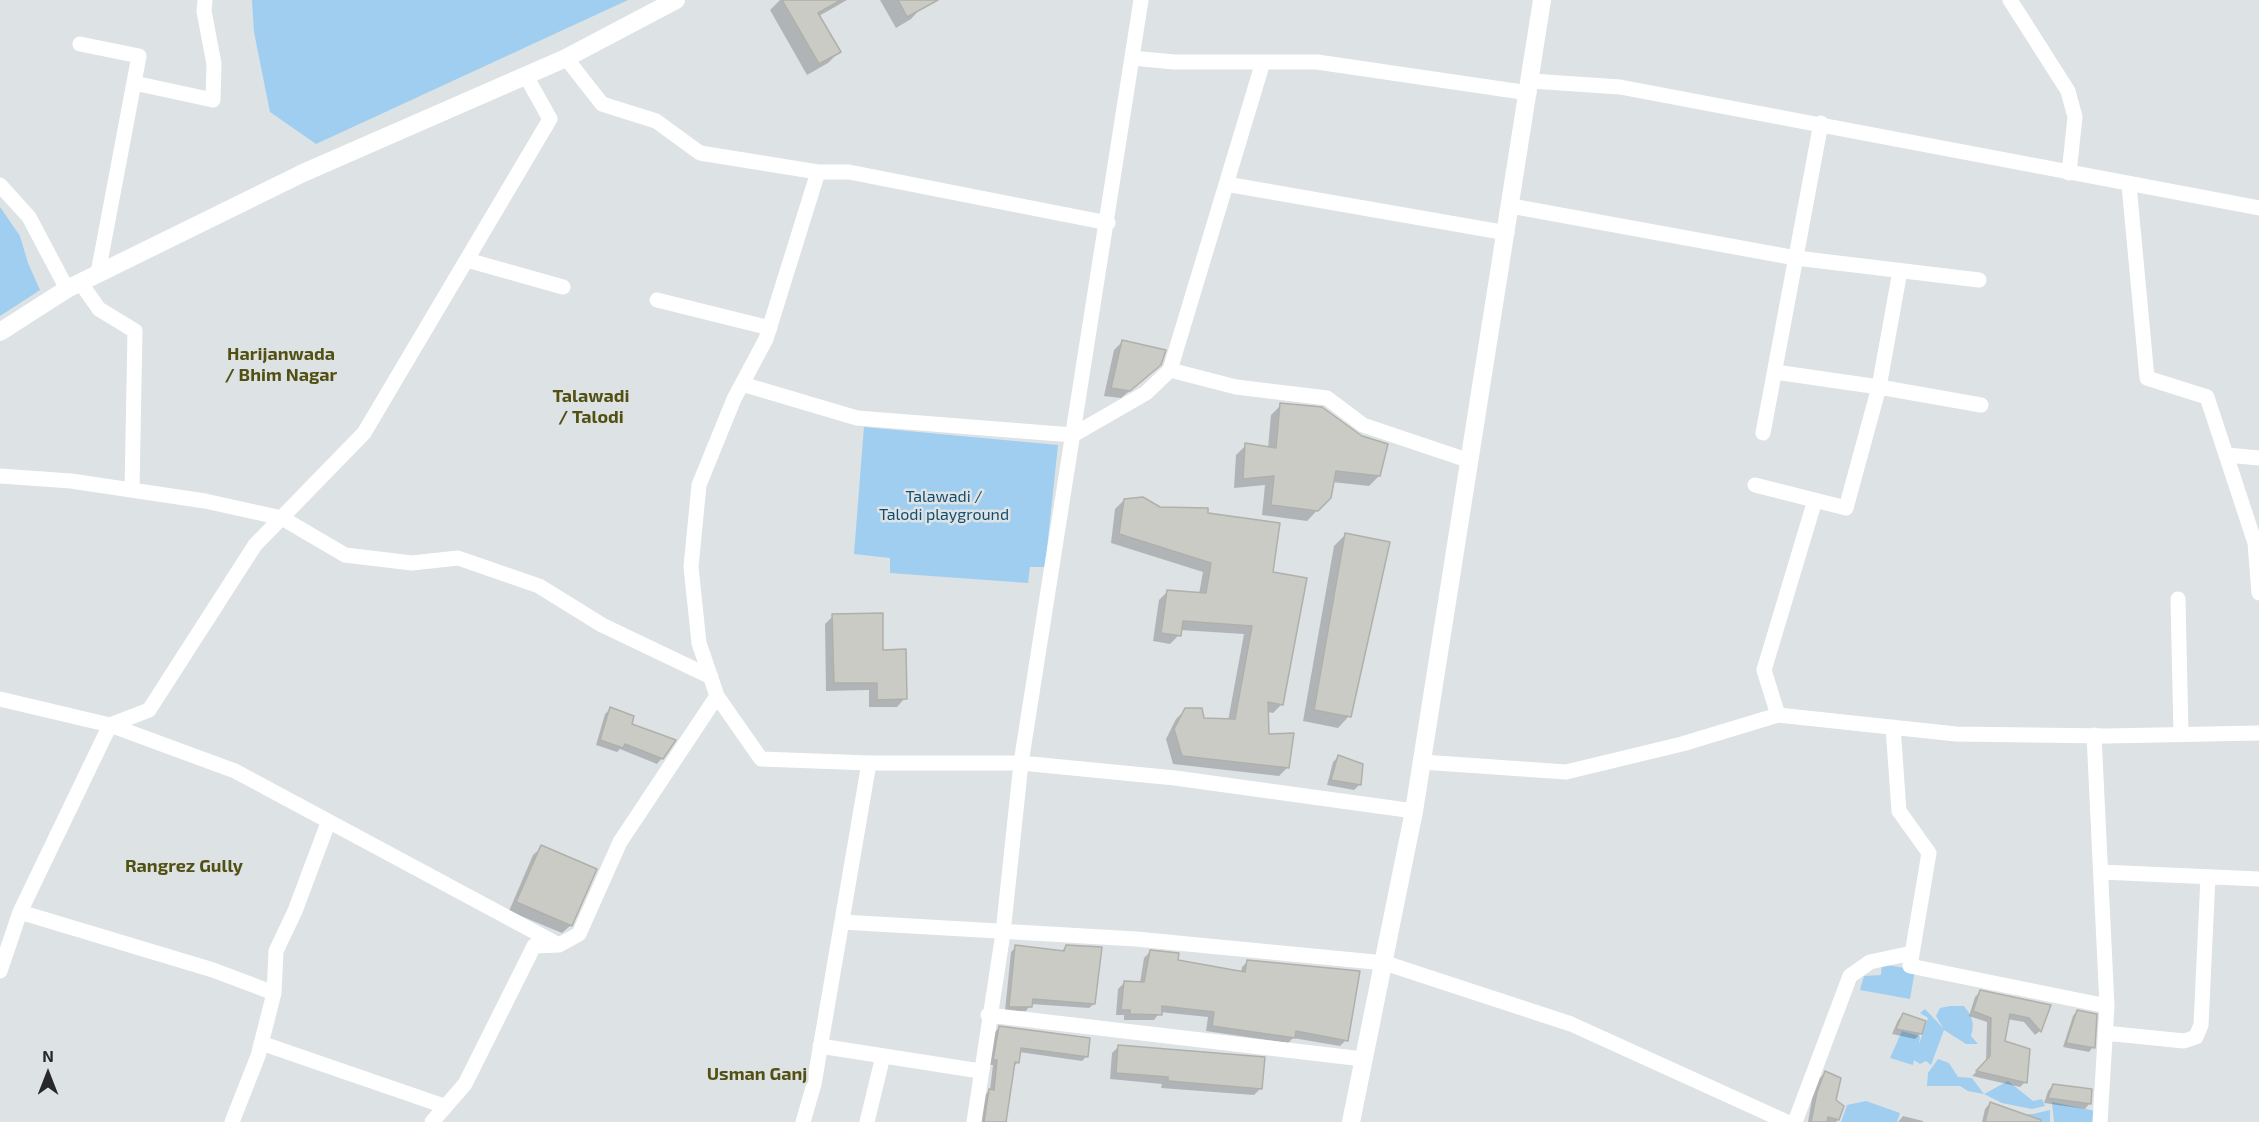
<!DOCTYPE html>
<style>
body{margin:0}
#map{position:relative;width:2259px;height:1122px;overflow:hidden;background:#dde2e5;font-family:"Exo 2",sans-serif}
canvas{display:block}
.north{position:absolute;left:18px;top:1044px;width:60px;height:60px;-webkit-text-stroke:4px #dde2e5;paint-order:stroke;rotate:0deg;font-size:16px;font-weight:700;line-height:24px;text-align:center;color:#27282a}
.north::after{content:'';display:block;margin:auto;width:21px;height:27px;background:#27282a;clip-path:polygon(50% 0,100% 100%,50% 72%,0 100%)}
</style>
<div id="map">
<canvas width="2259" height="1122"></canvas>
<div class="north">N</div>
</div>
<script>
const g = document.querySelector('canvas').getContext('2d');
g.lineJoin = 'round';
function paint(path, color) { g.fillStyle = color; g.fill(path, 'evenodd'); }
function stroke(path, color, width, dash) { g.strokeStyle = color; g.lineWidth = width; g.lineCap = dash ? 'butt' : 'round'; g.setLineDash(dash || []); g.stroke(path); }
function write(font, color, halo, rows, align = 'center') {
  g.font = font + ' "Exo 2",sans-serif'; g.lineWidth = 5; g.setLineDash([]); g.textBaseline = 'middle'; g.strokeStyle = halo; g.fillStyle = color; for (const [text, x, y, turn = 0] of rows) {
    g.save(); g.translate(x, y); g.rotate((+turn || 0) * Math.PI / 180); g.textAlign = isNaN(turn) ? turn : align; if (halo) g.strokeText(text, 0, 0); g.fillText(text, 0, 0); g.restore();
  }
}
const green = new Path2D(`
 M252,0H628L316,144L270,112L254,32Z
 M0,207L20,236L28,263L40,290L0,316Z
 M864,427L1058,445L1045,567H1030L1028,583L890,573V558L854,554Z
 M1882,964L1915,970L1910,999L1860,990L1864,976L1881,975Z
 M1950,1006H1964C1972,1016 1975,1023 1971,1036L1978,1044H1966L1944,1030L1931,1065L1926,1061L1920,1064L1914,1060L1913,1065L1890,1058L1902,1031L1920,1036L1919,1044L1928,1018L1920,1013L1925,1009L1943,1028L1936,1016L1940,1008Z
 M1938,1059L1949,1063L1958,1077L1972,1078L1984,1094L2008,1081L2033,1101L2042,1099L2045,1106L2032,1109L2002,1103L1984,1094L1968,1091L1960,1086H1927L1928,1073Z
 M1866,1101L1900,1113L1897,1122H1841L1847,1105Z
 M2052,1102L2095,1111L2094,1122H2054Z
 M2050,1110V1122H2017L2019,1114H2033Z`);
const shadow = new Path2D(`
 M780,0H847L819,16L839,52L828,63L807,75L770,10Z
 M880,0H918L922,7L911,19L896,28Z
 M1122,342L1151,373L1121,398L1104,396L1114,350Z
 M1281,405L1379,476L1369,486L1332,482L1330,497L1307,521L1262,515L1265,485L1234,488L1236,455L1246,445L1268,448L1271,415Z
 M1124,500L1159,509L1206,515L1272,573L1282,704L1273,713L1267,712L1268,735L1288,767L1279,776L1173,764L1166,739L1176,719L1185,710L1202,720L1228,721L1244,634L1180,630L1179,635L1170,644L1153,641L1159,600L1168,591L1199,594L1203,572L1111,543L1115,509Z
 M1346,534L1349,716L1338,728L1303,721L1334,546Z
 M833,616L882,651L905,698L897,707H869V690L826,691L825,624Z
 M610,709L630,724L662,758L657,764L620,749L617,752L596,745L605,714Z
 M1338,757L1360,784L1354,790L1327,785L1333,762Z
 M542,847L571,925L562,933L509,911L533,855Z
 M1066,946L1094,1004L1089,1008L1031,1004L1026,1011H1005L1011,952L1016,947L1061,952Z
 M1150,952L1176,962L1241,973L1242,967L1248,961L1346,1040L1340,1046L1293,1038L1288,1043L1206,1031L1208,1017L1160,1012L1154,1020H1124V1015H1116L1118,989L1124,983H1140L1144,958Z
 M1980,992L2049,1006L2040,1031L2035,1035L2024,1022L2007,1019L2003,1042L2025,1082L2020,1087L1972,1076L1986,1062L1987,1022L1969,1016L1975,997Z
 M2077,1011L2093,1047L2089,1052L2063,1047L2073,1016Z
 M1903,1014L1921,1033L1915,1039L1892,1034L1898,1020Z
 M999,1028L1086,1057L1082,1061L1019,1052L1018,1062L1013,1067L1004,1122H981L985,1095L990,1090L993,1065H989L994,1033Z
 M1119,1046L1261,1088L1254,1095L1161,1088L1162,1084L1110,1079L1112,1053Z
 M1825,1073L1838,1120L1836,1122H1808L1812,1099L1820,1078Z
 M2053,1085L2090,1103L2085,1109L2044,1103L2048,1091Z
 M1990,1103L2012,1122H1982L1985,1109Z
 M1903,1116L1923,1121V1122H1898Z`);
const building = new Path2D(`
 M782,0H841L818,13L841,52L819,64Z
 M898,0H938L907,17Z
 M1122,340L1166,350L1161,365L1130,391L1111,388Z
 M1280,403L1322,407L1362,436L1388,444L1380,476L1336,471L1331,498L1318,511L1271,505L1274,476L1243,479L1245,443L1276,448Z
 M1143,497L1160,507L1208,508V513L1280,523L1273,572L1307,578L1283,705L1268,702L1269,734L1294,733L1289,768L1182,756L1174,729L1185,708H1202L1204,718L1235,719L1252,626L1183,621L1181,636L1161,633L1167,590L1206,593L1211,563L1119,534L1124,499Z
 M1345,533L1390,542L1351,717L1314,710Z
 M883,613V650L906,649L907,699L877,700V683H834L832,614Z
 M610,707L634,716L632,724L676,740L663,759L625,744L623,748L600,740Z
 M1338,755L1363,764L1361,785L1331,780Z
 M541,845L597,869L572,926L516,902Z
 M1015,945L1064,951L1066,945L1102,947L1095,1004L1033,999L1032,1007H1009Z
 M1150,950L1179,953L1178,960L1245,972L1247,960L1360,971L1348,1041L1296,1031L1295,1038L1212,1026L1214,1012L1162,1006V1015L1130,1014V1010H1121L1124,981L1144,982Z
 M1980,990L2051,1005L2041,1032L2029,1018L2010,1014L2005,1041L2030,1049L2027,1083L1976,1071L1990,1056L1991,1018L1973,1011Z
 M2077,1010L2097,1014L2095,1048L2066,1043Z
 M1903,1013L1926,1021L1922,1034L1896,1029Z
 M999,1026L1090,1038L1088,1057L1021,1048L1019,1063L1015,1062L1006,1122H984L989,1089L994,1090L997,1060H993Z
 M1118,1045L1265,1057L1262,1089L1168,1081V1077L1116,1073Z
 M1825,1071L1841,1078L1836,1100L1844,1106L1839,1120L1828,1117L1827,1122H1811L1817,1092Z
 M2053,1084L2092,1089L2091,1104L2048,1098Z
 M1990,1102L2041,1120V1122H1985Z`);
const minor = new Path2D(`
 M2010,0L2068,91L2075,117L2069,173
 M80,44L139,56L98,273
 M566,58L602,104L656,121L700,153L818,172H849L1108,223
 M1132,58L1174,62H1317L1529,93
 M1263,62L1170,370L1236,387L1327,398L1363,425L1470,461
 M1531,81L1620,87L2259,208
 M134,83L213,100L214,64L204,11L205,0
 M818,172L766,339L734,399L699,485L691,567L699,643L717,696L761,759L869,763H1021L1175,778L1414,811
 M1226,184L1507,233
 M0,185L29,217L67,289
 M2129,185L2147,378L2207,397L2255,543L2259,593
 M1511,206L1796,258L1979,280
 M467,260L563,287
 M1900,271L1879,387L1981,405
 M80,282L99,309L135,331L132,490
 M657,300L770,328
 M742,384L857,418L1073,435L1146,393L1170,370
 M1763,433L1821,123
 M2227,455L2259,458
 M0,476L71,481L205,501L282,518L345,555L412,563L458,558L539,586L602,625L711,677
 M1755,485L1846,508L1879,387L1775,372
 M2178,599L2181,734
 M0,699L110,725L235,771L559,945
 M1778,715L1764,670L1815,500
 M1893,727L1899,811L1929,853L1910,966L2107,1006
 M2094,735L2107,1006L2100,1122
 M1422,762L1566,772L1682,744L1778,715L1956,734L2107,736L2259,733
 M2101,872L2259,879
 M20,912L213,970L274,993
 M842,922L1136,939L1385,963L1571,1024L1787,1122
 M0,971L20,912L110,725L149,710L255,545L364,433L550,119L526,76
 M988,1015L1363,1059
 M2105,1033L2184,1041L2196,1037L2201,1025L2208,877
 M261,1043L444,1106
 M820,1046L980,1071
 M232,1122L258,1056L274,993L276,951L295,911L328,823
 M432,1122L465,1084L534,946L559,945L579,934L620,842L717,696
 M803,1122L814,1084L869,763
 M867,1122L883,1056
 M974,1122L1003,933L1021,763L1141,0
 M1795,1122L1850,976L1870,962L1912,953`);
const tertiary = new Path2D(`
 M0,332L67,289L303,173L566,58L676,0
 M1351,1122L1414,811L1542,0`);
const parkNames = [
 ["Talawadi /",944,497],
 ["Talodi playground",944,515]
];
const neighbourhoodNames = [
 ["Harijanwada",281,354],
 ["/ Bhim Nagar",281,375],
 ["Talawadi",591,396],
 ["/ Talodi",591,417],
 ["Rangrez Gully",184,866],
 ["Usman Ganj",757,1074]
];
paint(green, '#9fcef0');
paint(shadow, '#0003');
paint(building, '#cbcbc6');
stroke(building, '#b0b0ab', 1.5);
stroke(minor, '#fff', 15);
stroke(tertiary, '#fff', 18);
write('16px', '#124d6e', '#dde2e5', parkNames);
write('bold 18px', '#535013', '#dde2e5', neighbourhoodNames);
</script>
